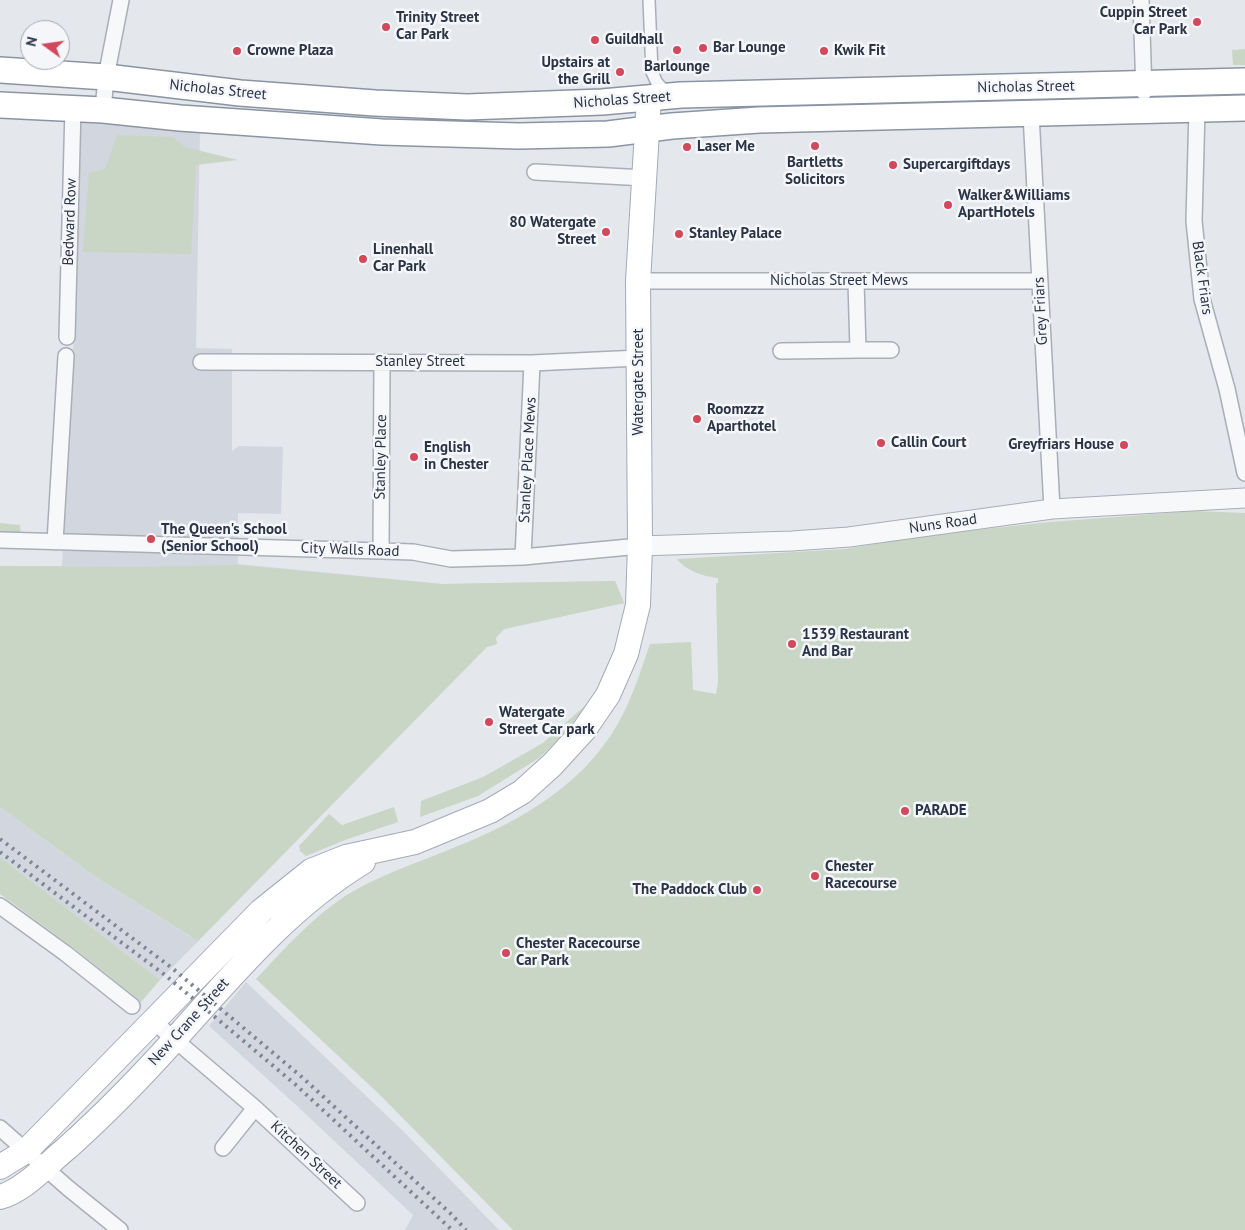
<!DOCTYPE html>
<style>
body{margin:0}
#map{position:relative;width:1245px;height:1230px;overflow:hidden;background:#e4e7ec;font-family:"PT Sans",sans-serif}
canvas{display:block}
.north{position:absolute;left:20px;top:20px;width:50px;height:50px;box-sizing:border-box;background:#f4f6f9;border:1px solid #a4a8b1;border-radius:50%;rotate:284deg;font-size:14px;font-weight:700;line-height:20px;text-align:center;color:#2b3445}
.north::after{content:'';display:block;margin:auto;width:18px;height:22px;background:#d1495b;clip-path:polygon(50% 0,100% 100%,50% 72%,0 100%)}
</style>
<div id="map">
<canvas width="1245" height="1230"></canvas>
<div class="north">N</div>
</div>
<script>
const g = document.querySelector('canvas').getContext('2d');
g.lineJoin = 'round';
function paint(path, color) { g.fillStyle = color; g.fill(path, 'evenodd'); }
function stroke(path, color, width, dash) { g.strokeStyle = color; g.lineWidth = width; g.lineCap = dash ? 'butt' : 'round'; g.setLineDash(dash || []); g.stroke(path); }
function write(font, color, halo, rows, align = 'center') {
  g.font = font + ' "PT Sans",sans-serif'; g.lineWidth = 5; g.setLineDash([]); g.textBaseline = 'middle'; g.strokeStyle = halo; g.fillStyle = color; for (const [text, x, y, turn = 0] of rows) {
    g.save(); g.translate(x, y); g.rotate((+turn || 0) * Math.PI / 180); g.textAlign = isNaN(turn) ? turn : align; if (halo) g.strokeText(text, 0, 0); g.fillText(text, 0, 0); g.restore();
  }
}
const built = new Path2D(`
 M81,117L200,129L196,348L232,349V451L239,446L283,447L281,514L238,513V564L442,584L615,581L624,603L504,629L160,980L0,857V807L99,879L191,937L0,566H62L74,331Z
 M246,982L402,1130L499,1230H405L413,1215L296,1105L209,1026Z`);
const green = new Path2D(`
 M1245,49V65H1233L1232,50Z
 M117,135L172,137L185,147L238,160L196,165L191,254L83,252L89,173L105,169Z
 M1194,511L1245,513V1230H513L380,1095L256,979C284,949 312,918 345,896C379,875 417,863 453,848C522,821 591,781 624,712C635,690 642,667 650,644L691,642L693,690L716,694L718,683L716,583H718V578C704,577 685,570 677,559L845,549L929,535L1050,522Z
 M0,523L20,525L21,537L0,536Z
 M238,565L442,584L615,581L624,603L504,629L496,638L497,644L487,647L198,941L99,879L0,807V566L136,567Z
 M589,702L564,734L539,758L478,796L420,817L421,801L483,777L543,743Z
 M394,807L398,822L345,840L306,856L300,851L299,846L329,814L342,825Z
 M0,857L160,980L141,1002L75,949L0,894Z`);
const pedestrian = new Path2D(`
 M649,0L652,72L657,83L669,95`);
const minor = new Path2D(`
 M1141,0L1144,92
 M1197,109L1194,221L1202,299L1227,389L1245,473
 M103,110L106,77L121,0
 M1031,114L1052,509
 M535,172L645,178
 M638,281H1040
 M856,282L858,350H891
 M67,337L73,108
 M781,351L858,350
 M201,362L532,363L639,358
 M0,540L381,551L413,552L451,559L523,557L640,546
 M55,542L66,356
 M381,551L382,362
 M523,557L532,363
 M0,906L65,953L132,1006
 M153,1021L255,1108L357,1203
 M0,1128L68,1188L120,1230
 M223,1148L255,1108`);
const tertiary = new Path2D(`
 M640,546L792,541L849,537L1052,509L1245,498`);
const primary = new Path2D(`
 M0,1167L26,1151L261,911L311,871L346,857L415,842L490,811L522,792L552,765L584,730L608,695L626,654L638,605L640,546L638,281L649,98
 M0,1197C25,1190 47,1164 67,1148C105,1114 142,1076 176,1038C233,974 289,907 363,862`);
const trunk = new Path2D(`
 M0,70L106,77L240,93L375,103L467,107L602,102L681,95L1245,81
 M0,105L103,110L180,118L382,132L519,136L608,134L672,126L759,120L1245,108`);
const rail = new Path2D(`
 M0,839L172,968L303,1078L451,1214L466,1230
 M0,852L165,975L296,1085L452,1230`);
const markers = [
 [1197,22,5,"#d1495b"],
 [386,27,5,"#d1495b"],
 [595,40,5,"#d1495b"],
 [703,48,5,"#d1495b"],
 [677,50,5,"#d1495b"],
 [237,51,5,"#d1495b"],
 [824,51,5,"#d1495b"],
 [620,72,5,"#d1495b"],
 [815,146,5,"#d1495b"],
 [687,147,5,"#d1495b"],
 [893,165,5,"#d1495b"],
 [948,205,5,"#d1495b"],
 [606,232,5,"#d1495b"],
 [679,234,5,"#d1495b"],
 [363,259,5,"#d1495b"],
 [697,419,5,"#d1495b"],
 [881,443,5,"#d1495b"],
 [1124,445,5,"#d1495b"],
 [414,457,5,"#d1495b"],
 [151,539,5,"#d1495b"],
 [792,644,5,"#d1495b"],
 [489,722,5,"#d1495b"],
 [905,811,5,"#d1495b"],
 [815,876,5,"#d1495b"],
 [757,890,5,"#d1495b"],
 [506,953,5,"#d1495b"]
];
const poiNames = [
 ["Cuppin Street",1187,13,"right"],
 ["Car Park",1187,30,"right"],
 ["Trinity Street",396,18],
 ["Car Park",396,35],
 ["Guildhall",605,40],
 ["Bar Lounge",713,48],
 ["Crowne Plaza",247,51],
 ["Kwik Fit",834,51],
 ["Upstairs at",610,63,"right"],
 ["the Grill",610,80,"right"],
 ["Barlounge",677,67,"center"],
 ["Laser Me",697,147],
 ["Bartletts",815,163,"center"],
 ["Solicitors",815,180,"center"],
 ["Supercargiftdays",903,165],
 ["Walker&Williams",958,196],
 ["ApartHotels",958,213],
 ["80 Watergate",596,223,"right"],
 ["Street",596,240,"right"],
 ["Stanley Palace",689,234],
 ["Linenhall",373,250],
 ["Car Park",373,267],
 ["Roomzzz",707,410],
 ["Aparthotel",707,427],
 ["Callin Court",891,443],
 ["Greyfriars House",1114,445,"right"],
 ["English",424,448],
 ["in Chester",424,465],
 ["The Queen's School",161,530],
 ["(Senior School)",161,547],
 ["1539 Restaurant",802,635],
 ["And Bar",802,652],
 ["Watergate",499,713],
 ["Street Car park",499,730],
 ["PARADE",915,811],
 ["Chester",825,867],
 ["Racecourse",825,884],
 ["The Paddock Club",747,890,"right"],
 ["Chester Racecourse",516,944],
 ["Car Park",516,961]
];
const streetNames = [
 ["Nicholas Street",1026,87,-1],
 ["Nicholas Street",218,90,6],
 ["Nicholas Street",622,100,-4],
 ["Bedward Row",70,222,-88],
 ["Black Friars",1202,278,82],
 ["Nicholas Street Mews",839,281],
 ["Grey Friars",1041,311,-93],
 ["Stanley Street",420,362],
 ["Watergate Street",639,382,-90],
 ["Stanley Place",381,457,-89],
 ["Stanley Place Mews",528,460,-87],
 ["Nuns Road",943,524,-8],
 ["City Walls Road",350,550,2],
 ["New Crane Street",189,1022,-48],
 ["Kitchen Street",306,1155,43]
];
paint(built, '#d2d6de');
paint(green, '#c9d6c5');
stroke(pedestrian, '#a9aeb7', 14);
stroke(minor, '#a9aeb7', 18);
stroke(tertiary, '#a9aeb7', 21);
stroke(primary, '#a3abb8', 26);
stroke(trunk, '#8b94a3', 28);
stroke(pedestrian, '#f7f8fa', 11);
stroke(minor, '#f7f8fa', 15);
stroke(tertiary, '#f7f8fa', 19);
stroke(primary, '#fff', 24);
stroke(trunk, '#fff', 25);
stroke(rail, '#7d8696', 4, [2.5, 5]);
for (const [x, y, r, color] of markers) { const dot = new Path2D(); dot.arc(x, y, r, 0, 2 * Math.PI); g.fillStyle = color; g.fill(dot); stroke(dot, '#f4f6f9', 2); }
write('bold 15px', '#2b3445', '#f4f6f9', poiNames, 'left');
write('15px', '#2b3445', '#f4f6f9', streetNames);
</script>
